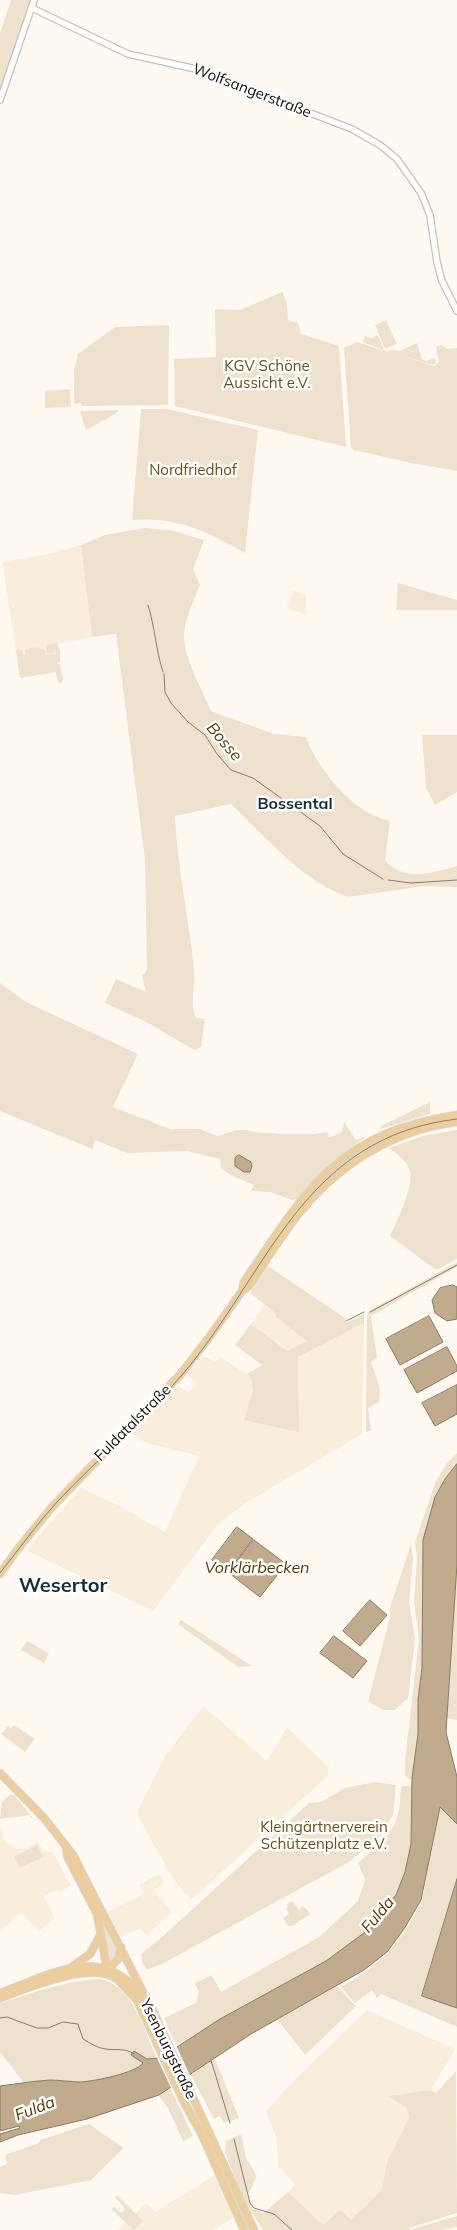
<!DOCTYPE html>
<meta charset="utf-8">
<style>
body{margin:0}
canvas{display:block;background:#fff9f1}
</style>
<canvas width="457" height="2230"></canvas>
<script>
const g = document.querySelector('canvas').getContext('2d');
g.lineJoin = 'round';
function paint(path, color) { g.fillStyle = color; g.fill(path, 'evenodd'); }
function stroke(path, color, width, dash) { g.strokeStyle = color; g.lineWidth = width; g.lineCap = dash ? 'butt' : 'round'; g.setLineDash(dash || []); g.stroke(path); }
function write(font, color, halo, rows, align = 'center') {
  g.font = font + ' Mulish,sans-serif'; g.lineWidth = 5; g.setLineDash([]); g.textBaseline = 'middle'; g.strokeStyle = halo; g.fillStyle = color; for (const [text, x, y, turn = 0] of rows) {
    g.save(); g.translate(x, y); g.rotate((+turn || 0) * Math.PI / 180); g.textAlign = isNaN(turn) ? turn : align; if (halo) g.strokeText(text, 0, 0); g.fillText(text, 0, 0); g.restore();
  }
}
const built = new Path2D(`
 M81,545L92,637L58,644L60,662L57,663L58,672L20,678L2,562L48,554Z
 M294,590L306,596V615L287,608Z
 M264,1305L275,1313L276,1317L308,1341L287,1351L251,1324Z
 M364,1323L362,1434L246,1503L219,1523L153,1611L26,1550L81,1488L120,1506L165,1532L199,1456L146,1443L131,1433L178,1385L188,1393L196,1383L187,1374L203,1355L215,1362L220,1357L247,1374L251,1378L253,1391L299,1432L298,1357Z
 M203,1706L267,1761L287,1727L329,1767L328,1776L191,1900L173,1879L138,1816V1810L165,1756Z
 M2,1828L3,1840L16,1849L27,1848L37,1841L44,1851L53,1852L71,1886L59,1892L57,1890L44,1896L55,1918L39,1931L21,1912L0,1932V1829Z
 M159,1874L165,1881L154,1891L172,1912L147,1935L140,1928L120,1937L108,1912L143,1894L139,1885Z
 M367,2010L455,2049L431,2090L389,2096L407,2108L409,2118L387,2162L382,2190L351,2221L323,2226L288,2192L295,2185L278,2166L277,2139L266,2112L290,2084Z
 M215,2175L233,2218L213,2230H118L125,2222L134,2230L142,2221L135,2214L146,2203L155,2212Z`);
const green = new Path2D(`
 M11,0H30L0,88V33Z
 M282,292L287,303L288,320L298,323L301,334L339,346L346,447L175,406L174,359L216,357L215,309L240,310Z
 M386,320L397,344L385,349L375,325Z
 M169,325L168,405L82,406L80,403L74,404V371L78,354L115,327Z
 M378,335L384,350L362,342L365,336L371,338Z
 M357,342L434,366L439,362L436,347L442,345L447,349L457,348V471L411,463L354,450L351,447L344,348Z
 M417,343L422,359L426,361L435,358L436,363L433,365L389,352V350L399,351Z
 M70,389L71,407L45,408V391Z
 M141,409H167L258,430L245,553C206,531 178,517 132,520Z
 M118,410L117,413L86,430L80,411Z
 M144,528L170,530L204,540L193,569L200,585C194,601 184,619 184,637C184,658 203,691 211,711L274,734L306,737C315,764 346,802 371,814C377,817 384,819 390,821L385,860C401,882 435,873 457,866V887L424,886L348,897C303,882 265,836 231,804L175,816C177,867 189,918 194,969C196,986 189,1001 196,1018L205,1019L201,1047L194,1050L148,1023L105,1003L116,979L146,992L142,974H144L147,970L145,860L116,634L92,637L81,545L105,535Z
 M398,583L457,600V610H396Z
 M57,643L60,651V662L57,663L60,664L63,678L62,683H59L55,672L20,678L16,650L22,649L23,655H25V649L39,647V649L45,650L46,655L55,654L56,652L55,649V653L47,654L46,645L54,644L55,648L54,644Z
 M422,735H457V792L435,805L426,788Z
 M0,983L26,1002L138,1054L113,1107L170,1129H200L217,1136L237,1130H247L254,1132L284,1134H313L327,1132L329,1137C339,1135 343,1133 344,1122L356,1140L367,1136L330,1163L297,1199L292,1200L270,1192L251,1191L254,1185L232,1176L221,1168L220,1159L187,1151L127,1153L95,1140L92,1149L0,1111Z
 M430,1102V1114L380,1129L381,1126Z
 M457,1130V1259L436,1270L390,1236C397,1221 413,1188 410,1172C408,1161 397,1154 389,1148L423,1136Z
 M457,1262V1267L371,1316L377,1358L371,1362L380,1388L379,1402L368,1408L371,1430L366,1432L367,1317L369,1311Z
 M268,1266L345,1318L346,1323L364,1314V1323L298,1357L299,1432L244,1420L253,1391L251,1378L247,1374L262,1365L235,1345L251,1324L287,1351L307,1341L276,1317L275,1313L250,1293Z
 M457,1453V1464L445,1479L418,1699C418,1726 419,1753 412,1779H409L405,1775V1761L419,1639L414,1602L417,1558L415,1542L436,1481L447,1463Z
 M411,1544L413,1559L409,1602L415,1639L408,1698L395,1710H383L368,1701L390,1617L391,1604Z
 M457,1564V1720L447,1718Z
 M181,1620L252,1666L238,1667L178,1624Z
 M27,1641L49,1653L44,1663L21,1650Z
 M14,1725L35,1739L25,1752L1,1734L8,1726L11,1728Z
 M375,1782L396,1785L393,1814L384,1833L349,1862L162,1964L147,1970L142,1962L141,1954L162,1937L309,1803L321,1802L345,1788Z
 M402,1786H412L411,1844L405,1872L396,1895L369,1930L326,1961L176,2045L164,2018L196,2003L199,1993L195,1983L212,1975L221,1992L319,1937L358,1901L365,1880L358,1863C374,1849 393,1836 398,1814C401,1805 399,1794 402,1786Z
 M11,1794L14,1795L33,1818H30V1815L0,1819L2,1802Z
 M440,1807L457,1824V1879L422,1996L457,2008V2027L381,1994L377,1998L372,1990L355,2003L341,1987L364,1973L388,1953L405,1931L422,1902Z
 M37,1845L43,1857L20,1868L14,1857Z
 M292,1901L299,1909L303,1906L311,1914L292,1926H288L283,1918L289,1914L286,1908L288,1907L287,1904Z
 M99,1913L118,1945V1952L111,1966C104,1948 106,1930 99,1913Z
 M101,1979C135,1988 144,2031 157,2058L147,2059L134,2052L132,2054L143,2063C135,2075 97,2081 82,2082C71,2082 61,2080 51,2080C42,2080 32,2082 24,2083L0,2052V2003C33,1993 66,1980 101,1979Z
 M337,1986L356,2006L305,2055L277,2019Z
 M215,2059L239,2118L224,2123L220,2116L214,2119L191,2075Z
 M456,2071L457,2213L409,2228V2230L457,2216V2227L440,2230H263L244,2200L225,2153L226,2141L241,2134L246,2158L257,2176L249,2193L245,2192L253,2209L263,2213L288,2192L323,2225L340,2210L351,2220L382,2190L387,2162L409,2118L407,2108L388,2096L431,2090L436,2093Z
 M170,2088L193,2136L183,2141L168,2108L159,2096Z
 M89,2124L124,2148L91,2180L15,2195L0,2193V2167L7,2164L5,2155L39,2143L40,2140Z
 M117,2195L143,2221L134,2230L111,2209L114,2207L121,2213L125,2209L115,2197Z`);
const water = new Path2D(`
 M239,1155L251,1162L252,1166L250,1172H244L235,1166V1158Z
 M453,1285L457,1287V1319L447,1321L435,1313L432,1300L440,1288Z
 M429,1316L443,1342L400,1365L386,1339Z
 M447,1347L457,1366V1371L417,1393L404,1370Z
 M457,1385V1414L435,1426L422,1403Z
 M457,1464V1564L446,1732L457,1777V1824L440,1807L421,1900L404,1929L387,1952L364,1970L251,2034L159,2095L87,2119L18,2135L0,2142V2134L20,2128L19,2126L0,2131V2086C16,2084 34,2081 50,2080C60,2080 71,2082 81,2082C95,2081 136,2073 143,2063L131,2055L134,2051L147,2059L160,2058L220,2019L326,1961L368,1930L396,1895L405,1872L411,1844L412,1778L418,1734V1699L422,1668L423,1540L435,1497L445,1479Z
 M237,1527L253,1539L228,1572L212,1560Z
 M254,1540L286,1564L260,1597L229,1573Z
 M370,1600L387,1615L360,1646L343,1631Z
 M334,1636L367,1661L353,1678L320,1653Z
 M457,1879V2008L422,1996Z`);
const pier = new Path2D(`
 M176,2045L191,2078L172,2090L156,2056Z`);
const stream = new Path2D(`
 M148,605C155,627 156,651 163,672
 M164,674L165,692L171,703L188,722L205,735L217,754L231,770L253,778L320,826L343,854L383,879
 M388,880L411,883L457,880
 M370,1312L457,1265
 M346,1321L364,1312
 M0,2018L7,2017L37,2028H48L63,2022L78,2024L83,2039C90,2043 97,2048 106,2049C116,2051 124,2047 134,2054
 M211,2060L230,2123
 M234,2139L250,2203L254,2208L274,2214L292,2230`);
const minor = new Path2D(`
 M32,8L128,54L196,69L352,129L380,145L397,159L421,193L430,215L437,262L442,281L457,311
 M0,100L34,0`);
const major = new Path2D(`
 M242,1291L249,1286C266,1261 282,1234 301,1211C340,1163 396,1129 457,1122
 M0,1574L17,1550L52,1507L180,1375L208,1339L242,1291L244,1282C307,1189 337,1133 457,1115
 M0,1773L44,1818L73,1855L143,1992
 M66,1848L68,1858L97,1914L106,1963L117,1979L137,2000L184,2102L203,2137L244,2230
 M73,1966L90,1954L101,1934
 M107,1971L118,1959L121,1947
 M0,1993C61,1971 106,1940 151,2007L254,2230
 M0,1998C26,1989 90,1961 115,1978`);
const tram = new Path2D(`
 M0,1573C19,1549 37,1524 57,1502C98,1459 143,1420 182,1375C269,1273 302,1137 457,1119`);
const streetNames = [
 ["Wolfsangerstraße",252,91,21],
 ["Fuldatalstraße",133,1423,-45],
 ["Ysenburgstraße",168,2049,64]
];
const parkNames = [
 ["KGV Schöne",267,366],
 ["Aussicht e.V.",267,383],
 ["Nordfriedhof",193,470],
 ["Kleingärtnerverein",324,1827],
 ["Schützenplatz e.V.",324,1844]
];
const waterNames = [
 ["Bosse",224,742,49],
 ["Vorklärbecken",257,1568],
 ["Fulda",378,1915,-50],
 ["Fulda",35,2109,-21]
];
const neighbourhoodNames = [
 ["Bossental",295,804]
];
const districtNames = [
 ["Wesertor",63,1586]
];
paint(built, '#f9eddc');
paint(green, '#eee1cd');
paint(water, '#c0ab8c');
stroke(water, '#8b7b64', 1);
paint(pier, '#fff9f1');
stroke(stream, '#8b7b64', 1);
stroke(minor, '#c7c0b6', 8);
stroke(major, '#d8d8d7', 9);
stroke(minor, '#fff', 5.5);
stroke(major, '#ecce9e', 7);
stroke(tram, '#837f7a', 1);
write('15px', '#0e0b08', '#fff', streetNames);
write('15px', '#6c4e19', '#fff', parkNames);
write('italic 16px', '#563800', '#fff', waterNames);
write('bold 16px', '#132e3a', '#fff', neighbourhoodNames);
write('bold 20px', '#132e3a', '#fff', districtNames);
</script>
